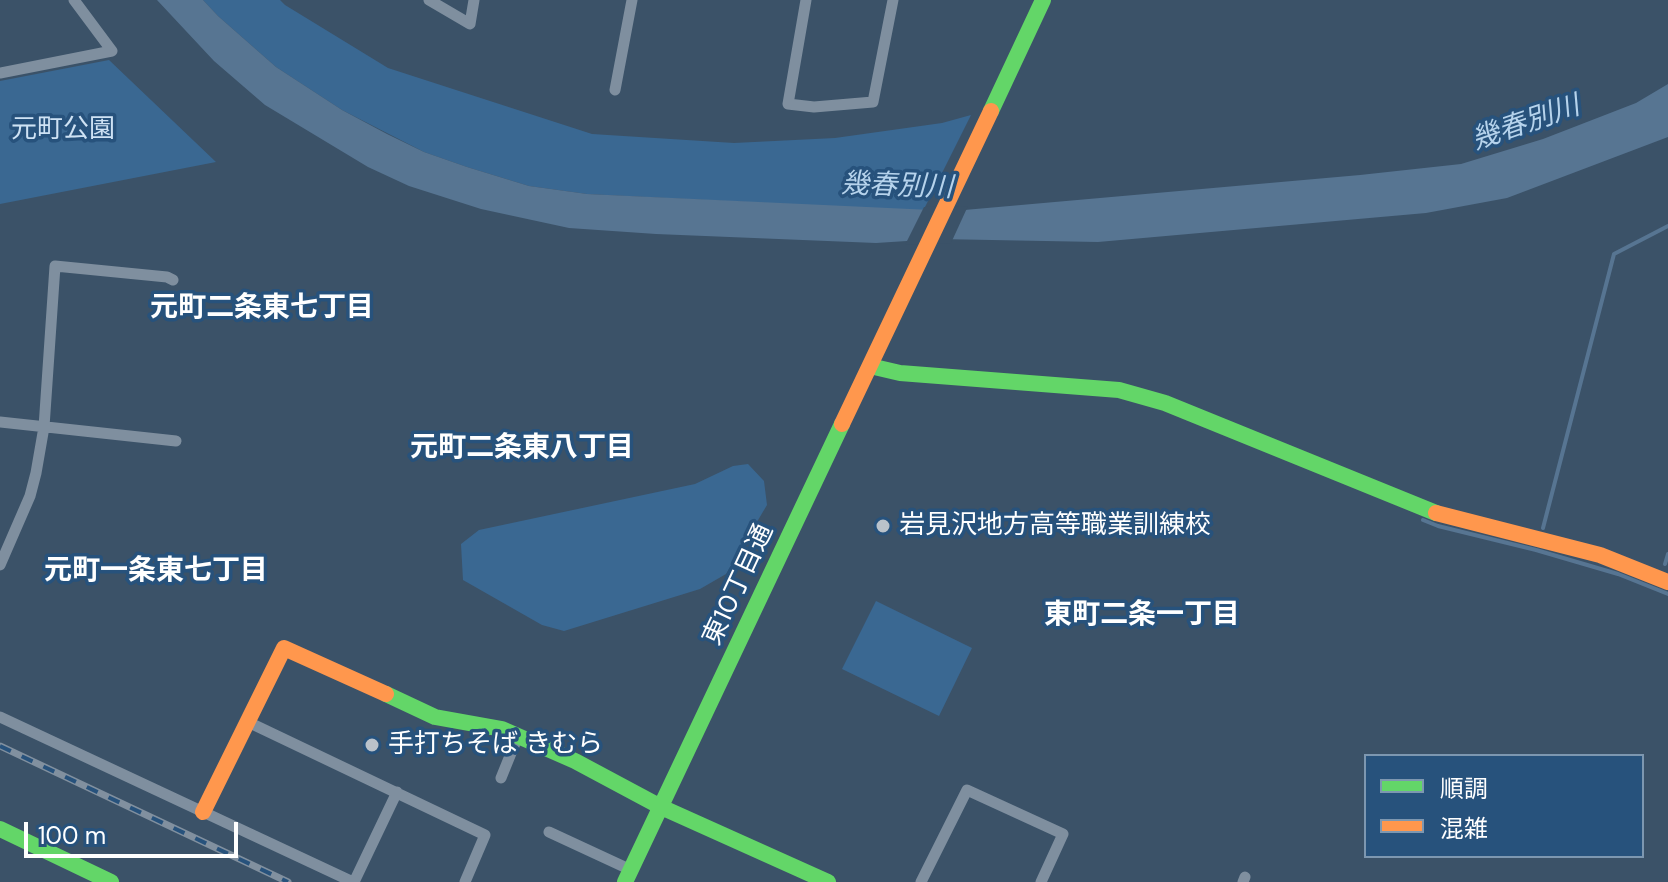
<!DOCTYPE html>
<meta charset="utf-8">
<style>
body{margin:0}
#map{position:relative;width:1668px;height:882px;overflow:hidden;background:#3b5268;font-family:"DM Sans","Noto Sans JP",sans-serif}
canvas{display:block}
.legend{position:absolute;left:1364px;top:754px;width:280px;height:104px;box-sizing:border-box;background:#27527c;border:2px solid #7d97b0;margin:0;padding:10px 14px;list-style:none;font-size:24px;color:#fff}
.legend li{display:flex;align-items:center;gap:16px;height:40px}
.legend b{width:40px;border:2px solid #7d97b0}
.scale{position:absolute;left:24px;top:822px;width:214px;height:36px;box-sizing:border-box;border:4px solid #fff;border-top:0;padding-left:10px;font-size:24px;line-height:28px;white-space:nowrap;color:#fff;-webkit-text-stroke:6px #27527c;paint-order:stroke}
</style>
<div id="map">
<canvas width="1668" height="882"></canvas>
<ul class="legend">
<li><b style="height:10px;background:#63d668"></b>順調</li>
<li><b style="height:10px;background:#ff974d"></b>混雑</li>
</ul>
<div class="scale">100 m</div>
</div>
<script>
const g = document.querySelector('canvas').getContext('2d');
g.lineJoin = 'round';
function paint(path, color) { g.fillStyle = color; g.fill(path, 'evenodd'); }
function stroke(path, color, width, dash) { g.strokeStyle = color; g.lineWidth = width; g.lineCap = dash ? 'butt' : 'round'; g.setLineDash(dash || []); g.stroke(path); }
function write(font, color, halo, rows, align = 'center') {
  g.font = font + ' "DM Sans","Noto Sans JP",sans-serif'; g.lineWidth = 7; g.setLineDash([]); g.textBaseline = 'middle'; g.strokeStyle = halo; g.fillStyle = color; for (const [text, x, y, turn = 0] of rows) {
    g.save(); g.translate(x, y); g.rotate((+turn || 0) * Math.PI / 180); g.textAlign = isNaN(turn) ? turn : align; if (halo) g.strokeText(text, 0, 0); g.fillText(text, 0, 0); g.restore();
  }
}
const green = new Path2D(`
 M203,0H280L285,5L388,68L592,134L734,143L835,138L942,123L971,115L923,211L587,194L529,186L467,167L424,152L342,110L276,67L218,16Z
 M109,60L216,162L0,204V81Z
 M748,464L764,481L767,505L726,574L700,589L564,631L542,625L463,580L461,544L479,530L695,484L733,466Z
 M876,601L972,648L939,716L842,669Z`);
const water = new Path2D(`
 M157,0H203L218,16L276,67L342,110L387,134L424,152L467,167L529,186L587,194L953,211L1360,175L1461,164L1543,139L1636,103L1668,84V137L1507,198L1426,213L1098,242L938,239L876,243L656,234L569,228L481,209L409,186L368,167L265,105L214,61Z`);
const pier = new Path2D(`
 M968,206L951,243L905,245L924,207Z`);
const stream = new Path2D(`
 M1423,520L1438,526L1536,550L1618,574L1668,594
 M1543,528L1614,254L1668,226
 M1665,564L1668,554`);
const street = new Path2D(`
 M429,0L470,24L474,0
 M806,0L788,104L814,107L873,102L893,0
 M0,73L112,51L74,0
 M615,90L632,0
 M0,422L176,441
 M0,565L30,496L36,473L44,427L55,266L167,277L173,280
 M0,717L353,882
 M248,722L485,835L465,882
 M501,778L518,736
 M549,832L631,870
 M354,882L397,792
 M921,882L967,790L1063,834L1041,882
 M1243,882L1245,877`);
const fast = new Path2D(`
 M991,111L1043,0
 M870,366L900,373L1119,390L1165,403L1436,513
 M386,694L435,717L502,729L575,761L661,807L828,882
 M0,829L111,882
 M625,882L842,424`);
const slow = new Path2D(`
 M842,424L991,111
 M1436,513L1600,555L1668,582
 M203,812L284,648L386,694`);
const rail = new Path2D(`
 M0,746L288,882`);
const markers = [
 [883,526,8,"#bac2ca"],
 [372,745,8,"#bac2ca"]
];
const parkNames = [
 ["元町公園",63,130]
];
const poiNames = [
 ["岩見沢地方高等職業訓練校",899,526],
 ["手打ちそば きむら",388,745]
];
const streetNames = [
 ["東10丁目通",739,585,-65]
];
const waterNames = [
 ["幾春別川",1526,124,-19],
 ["幾春別川",897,187,2]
];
const neighbourhoodNames = [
 ["元町二条東七丁目",262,309],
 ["元町二条東八丁目",522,449],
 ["元町一条東七丁目",156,572],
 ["東町二条一丁目",1142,616]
];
paint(green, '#3a6892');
paint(water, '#577592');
paint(pier, '#3b5268');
stroke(stream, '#577592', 4);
stroke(street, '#7f8f9f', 11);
stroke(fast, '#63d668', 16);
stroke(slow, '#ff974d', 16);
stroke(rail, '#81909f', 7);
stroke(rail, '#27527c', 4, [12]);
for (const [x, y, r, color] of markers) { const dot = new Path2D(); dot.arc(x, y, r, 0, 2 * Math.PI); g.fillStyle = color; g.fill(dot); stroke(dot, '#27527c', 3); }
write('26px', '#cee2f4', '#27527c', parkNames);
write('26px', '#fff', '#27527c', poiNames, 'left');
write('26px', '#fff', '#27527c', streetNames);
write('italic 28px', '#b6d3ec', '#27527c', waterNames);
write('bold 28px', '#fff', '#27527c', neighbourhoodNames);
</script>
